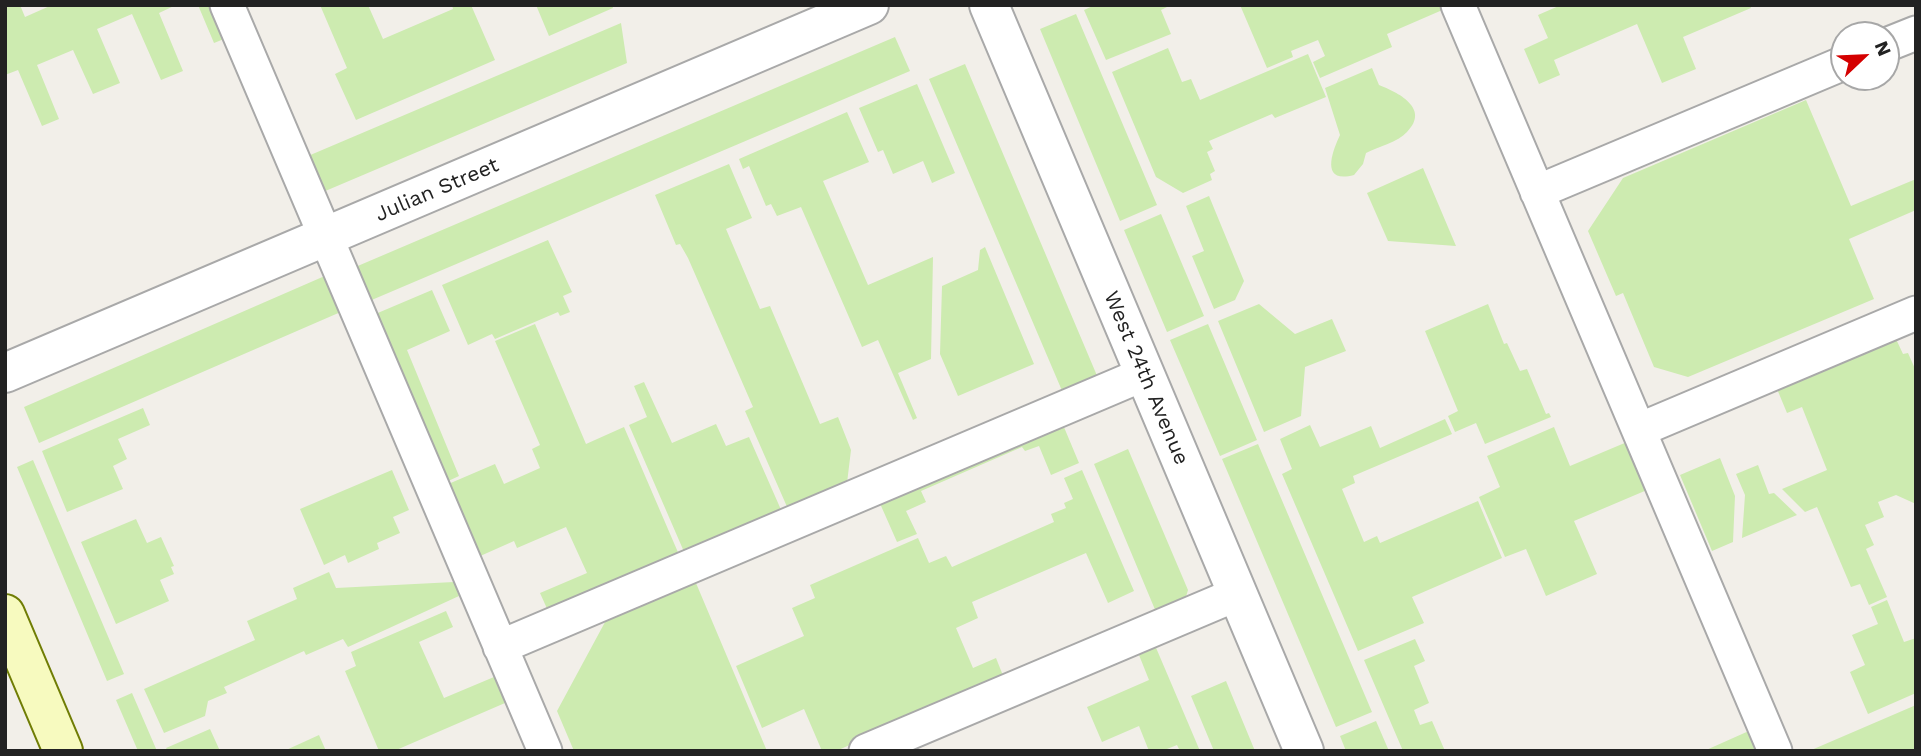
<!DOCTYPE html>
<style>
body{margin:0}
#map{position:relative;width:1921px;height:756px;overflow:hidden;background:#f2efe9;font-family:"Work Sans",sans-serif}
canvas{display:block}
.frame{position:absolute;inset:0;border:7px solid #222;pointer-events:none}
.north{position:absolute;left:1830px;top:21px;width:70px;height:70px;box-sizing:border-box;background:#fff;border:2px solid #a7a7a7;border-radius:50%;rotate:67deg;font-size:19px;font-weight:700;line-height:28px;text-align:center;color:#222}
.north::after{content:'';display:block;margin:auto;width:24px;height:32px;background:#d40000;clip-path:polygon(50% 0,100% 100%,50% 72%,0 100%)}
</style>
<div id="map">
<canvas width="1921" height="756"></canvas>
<div class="frame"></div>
<div class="north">N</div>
</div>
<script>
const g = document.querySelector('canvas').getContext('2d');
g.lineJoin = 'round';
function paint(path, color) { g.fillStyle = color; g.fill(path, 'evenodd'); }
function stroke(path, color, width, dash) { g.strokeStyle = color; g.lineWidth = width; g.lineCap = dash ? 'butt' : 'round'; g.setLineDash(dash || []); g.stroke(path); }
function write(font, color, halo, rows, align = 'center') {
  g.font = font + ' "Work Sans",sans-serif'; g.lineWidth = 5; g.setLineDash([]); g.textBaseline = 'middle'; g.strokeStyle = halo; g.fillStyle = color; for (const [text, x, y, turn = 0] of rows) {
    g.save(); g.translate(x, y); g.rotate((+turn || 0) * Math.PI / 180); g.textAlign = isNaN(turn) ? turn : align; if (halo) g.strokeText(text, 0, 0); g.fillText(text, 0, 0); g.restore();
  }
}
const grass = new Path2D(`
 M5,5H20L25,17L52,5H176L159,13L183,71L161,80L132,14L97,29L120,83L93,94L73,50L37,65L59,119L42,126L18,70L5,75Z
 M198,5H210L224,39L214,43Z
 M320,5H368L383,39L453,9L452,5H471L495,60L356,120L335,74L347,68Z
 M536,5H612L613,8L549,36Z
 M1095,5H1171L1161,10L1171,34L1106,60L1084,10Z
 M1240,5H1446L1447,8L1387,34L1392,47L1320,78L1313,62L1325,56L1318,40L1291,51L1293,57L1267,68Z
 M1561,5H1750L1751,8L1683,37L1696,69L1662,83L1637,24L1554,60L1560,75L1539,84L1524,49L1548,38L1538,15Z
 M1076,14L1157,205L1120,221L1040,29Z
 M621,23L627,63L323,192L308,156Z
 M895,37L910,71L367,302L353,268Z
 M1168,48L1182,82L1191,79L1200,100L1308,54L1326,97L1275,118L1272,114L1209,141L1213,149L1207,152L1215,171L1210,174L1212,180L1183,193L1156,177L1112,72Z
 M965,64L1098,378L1063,393L929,79Z
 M1372,68L1379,85C1397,92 1431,108 1407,132C1398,142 1378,147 1366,153L1363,164L1354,175C1320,184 1332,152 1340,135L1325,88Z
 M917,84L955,173L932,183L923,161L893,174L883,150L878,152L859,108Z
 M1806,100L1851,206L1916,179V210L1849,239L1874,299L1688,377L1654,367L1623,293L1616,296L1588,231L1623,178Z
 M847,112L869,162L823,181L868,285L933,257L931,359L898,373L917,418L913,420L878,340L862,347L801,207L777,216L771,204L766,206L749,166L743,169L739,159Z
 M729,164L752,218L726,229L760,309L770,306L820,424L838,417L851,450L847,483L788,509L745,411L753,407L688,258L680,244L676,245L655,195Z
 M1423,168L1456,246L1388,241L1367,193Z
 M1209,196L1244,281L1235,300L1214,309L1192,256L1204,251L1186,206Z
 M1161,214L1204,316L1167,332L1124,230Z
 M548,240L572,292L563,296L570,312L560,316L558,312L495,339L492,334L468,345L442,285Z
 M985,247L1034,364L958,396L940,354L942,286L978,270L980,250Z
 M327,275L343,311L39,443L24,407Z
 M432,290L450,331L407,350L459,476L444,483L373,315Z
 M1259,304L1295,334L1332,319L1346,351L1305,367L1301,416L1264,432L1218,321Z
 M1488,304L1504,344L1507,343L1520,371L1527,369L1546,414L1549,413L1551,417L1485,444L1476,423L1455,432L1448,416L1458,411L1425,331Z
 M535,324L586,444L624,427L680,557L549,613L540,593L587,573L566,527L517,548L514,541L478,557L446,485L495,464L504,484L540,468L532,449L540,445L495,341Z
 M1208,324L1257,440L1220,456L1170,340Z
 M1896,339L1903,354L1908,353L1916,371V504L1896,495L1878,502L1884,517L1865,525L1874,545L1866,549L1887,597L1869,605L1860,584L1851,587L1817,507L1805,512L1782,489L1827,470L1802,407L1787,413L1777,389Z
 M644,382L672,443L716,424L726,446L749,437L782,512L685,554L629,425L647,417L634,386Z
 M143,408L150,425L118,439L127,459L113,466L123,489L67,512L42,451Z
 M1445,419L1452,434L1353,476L1355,483L1342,489L1364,542L1377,536L1380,543L1478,501L1502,558L1412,597L1424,623L1358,651L1282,474L1292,469L1280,439L1310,425L1320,447L1371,426L1380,448Z
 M1061,420L1079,463L1051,475L1039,446L1025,451L1022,447L921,491L926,502L906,511L917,534L897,542L878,499Z
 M1554,427L1570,466L1627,442L1647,490L1574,521L1597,574L1546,596L1526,549L1505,557L1479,497L1500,487L1487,456Z
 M1258,444L1372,712L1336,727L1222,459Z
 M1128,449L1188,590L1185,600L1156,612L1094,464Z
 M1720,458L1735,496L1733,542L1712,551L1680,475Z
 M33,460L124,674L107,681L17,467Z
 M1758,465L1769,494L1774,493L1797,515L1742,538L1745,495L1736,474Z
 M392,470L409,510L393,517L400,533L377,543L379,549L348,563L345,555L324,565L300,509Z
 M1082,470L1134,591L1108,603L1086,553L972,602L978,618L956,628L973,668L996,658L1004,678L836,751H822L804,709L762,728L736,666L804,636L792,608L815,598L810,585L918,538L929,563L946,556L952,567L1054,522L1051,514L1066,508L1064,503L1073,499L1064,478Z
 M136,519L147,543L161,537L174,566L171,567L174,574L160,580L169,601L116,624L81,542Z
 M329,572L336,588L454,582L459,596L348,647L343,639L306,655L304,651L224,687L227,693L208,701L205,716L164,733L144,689L255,640L247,621L297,599L293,588Z
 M693,576L767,751H574L557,711L611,611Z
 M1887,600L1904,642L1916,638V693L1868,714L1850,672L1865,665L1852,635L1878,624L1871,607Z
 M446,611L453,627L419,642L444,698L494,677L505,703L394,751H379L345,671L356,666L351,652Z
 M1415,639L1425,661L1414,666L1429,703L1414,710L1420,725L1432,721L1445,751H1403L1364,660Z
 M1154,643L1200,751H1180L1177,745L1162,751H1149L1139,726L1102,742L1087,707L1149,680L1137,650Z
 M1226,681L1255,751H1214L1191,696Z
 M132,693L157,751H138L116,700Z
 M1916,705L1914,751H1809Z
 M1376,721L1389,751H1346L1340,736Z
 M210,729L220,751H168L166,748Z
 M1751,730L1760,751H1704Z
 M319,735L326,751H284Z`);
const lane = new Path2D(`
 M227,5L545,751
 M1458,5L1775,751
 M1886,45L1916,33
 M1537,192L1844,63
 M1639,430L1916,313
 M500,647L1144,374
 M866,751L1237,594`);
const street = new Path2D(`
 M989,5L1304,751
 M5,373L869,5`);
const secondary = new Path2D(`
 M5,614L63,751`);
const streetNames = [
 ["Julian Street",437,190,-23],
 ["West 24th Avenue",1146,378,67]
];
paint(grass, '#cdebb0');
stroke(lane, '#a9a9a9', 37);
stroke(street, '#a9a9a9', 42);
stroke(secondary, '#707d05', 42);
stroke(lane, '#fff', 33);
stroke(street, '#fff', 38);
stroke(secondary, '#f7fabf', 38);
write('21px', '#222', '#fff', streetNames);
</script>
